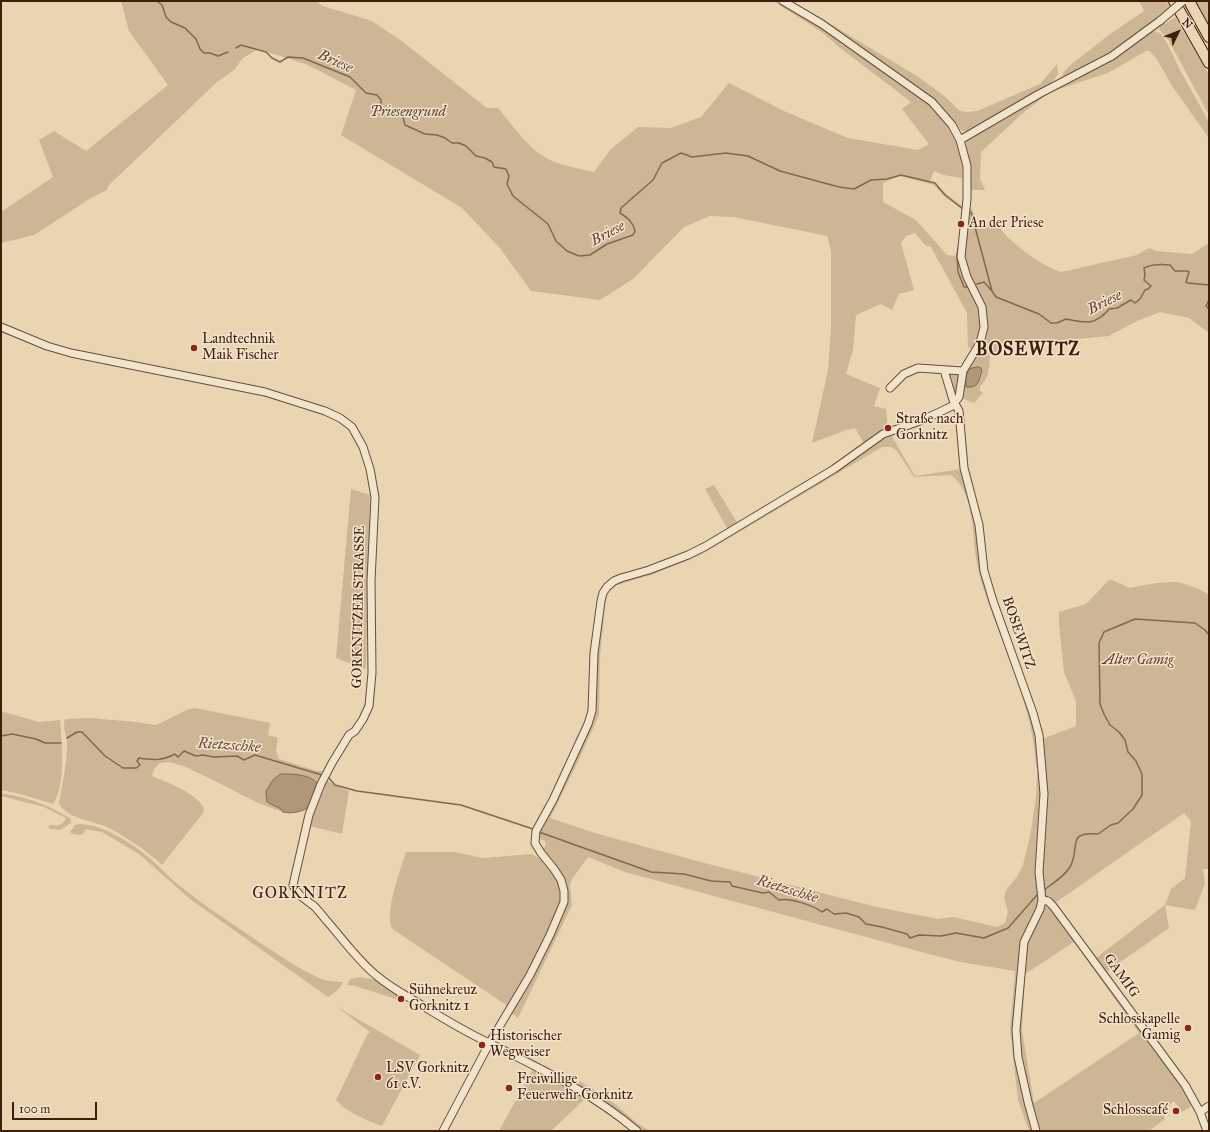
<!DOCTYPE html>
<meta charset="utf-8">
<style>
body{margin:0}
#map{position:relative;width:1210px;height:1132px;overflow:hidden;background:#e9d5b2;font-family:"IM FELL Great Primer",serif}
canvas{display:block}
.frame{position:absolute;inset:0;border:2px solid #401e0c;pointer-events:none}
.north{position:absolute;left:1158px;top:12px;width:40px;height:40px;-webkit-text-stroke:3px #f1e4cd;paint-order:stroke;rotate:47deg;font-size:11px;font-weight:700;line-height:16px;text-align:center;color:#401e0c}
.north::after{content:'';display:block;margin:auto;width:14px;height:18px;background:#401e0c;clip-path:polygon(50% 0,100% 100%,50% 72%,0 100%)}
.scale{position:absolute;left:12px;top:1102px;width:85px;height:18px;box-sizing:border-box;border:2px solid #401e0c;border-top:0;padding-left:5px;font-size:12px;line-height:14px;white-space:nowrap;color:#401e0c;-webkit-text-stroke:3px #f1e4cd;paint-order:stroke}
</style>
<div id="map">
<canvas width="1210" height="1132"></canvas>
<div class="frame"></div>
<div class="north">N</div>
<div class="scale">100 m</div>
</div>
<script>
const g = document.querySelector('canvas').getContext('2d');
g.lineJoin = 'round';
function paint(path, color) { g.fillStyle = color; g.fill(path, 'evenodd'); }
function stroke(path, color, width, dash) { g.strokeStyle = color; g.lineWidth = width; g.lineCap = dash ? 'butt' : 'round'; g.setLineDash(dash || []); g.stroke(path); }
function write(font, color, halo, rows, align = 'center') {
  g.font = font + ' "IM FELL Great Primer",serif'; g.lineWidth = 3; g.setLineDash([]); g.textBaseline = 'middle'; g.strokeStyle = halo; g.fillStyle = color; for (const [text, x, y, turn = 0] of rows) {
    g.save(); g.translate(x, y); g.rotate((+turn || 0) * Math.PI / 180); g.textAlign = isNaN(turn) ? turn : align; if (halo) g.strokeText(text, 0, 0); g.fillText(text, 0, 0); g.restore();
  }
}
const green = new Path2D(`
 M121,1H319L318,3L323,6L372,21L403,42L487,108H498C515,128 531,154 557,163C569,167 582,169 594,172L610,150L638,127L671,128L701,117L729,83L786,112L848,138L918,150L929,144L902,109L911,102L839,47L823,33L773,1H779L840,40L841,44L847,47L848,46L929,104C948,122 965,150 962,178L943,175L934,171L930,181L934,182L945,193L963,207V210L944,196L934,185L900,176L883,183V202L916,220L947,255L958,256C965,273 979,301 982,317C983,329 978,340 973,350L968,347L967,313L931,247L925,245L915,233L906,236L901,243L914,290L899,294L892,310L881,304L856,315L853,350L846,374L880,388L874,406L886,409L888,428L864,444L855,428L846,430L812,443L828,370L831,328V251L827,236L734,217L710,216L684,227L633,279L600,300L531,291L499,247L462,208L341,135L356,90L308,65L258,49L243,58L234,70L217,82L108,186L107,190L91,198L34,235L1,243V212L53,177L39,140L54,131L86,151L168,85L129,31Z
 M788,1H792L917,76L943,95L960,111L967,112L977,111L1040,84L1057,64L1058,74L1050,85L968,131H962L933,98L823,22Z
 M1139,1H1166L1170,7L1159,17L1160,18L1111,53L1066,77L1063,76V73L1068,67L1110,34L1144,11Z
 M1195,1H1209V25L1208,23Z
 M1175,17L1209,75V115L1169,41L1159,29L1161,25L1163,23L1165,24Z
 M1153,31L1160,33L1166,41L1180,70L1209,122V138L1172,86L1157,59L1149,51H1146L1108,73L1053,91V89L1112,59Z
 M1048,93H1049L1023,113L981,152L980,179L985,190H970L966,141L970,137Z
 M969,208H971L975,216L978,228L998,222C1000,225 1001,230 1004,233C1016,247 1044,267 1061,272L1137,255L1149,248L1156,251L1192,254L1209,243V333L1189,318L1160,312L1137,321L1109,336L1045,342L1011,341L999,350L990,355C989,367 990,378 980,386V391L983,393L974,403L962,398C963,390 963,381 966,373C971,357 985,350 987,329C991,301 966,283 964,257C963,241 971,223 969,208Z
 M950,373H955L959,376L956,395H955L948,374Z
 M890,433L915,476L962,469L977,526L978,552L982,571L1015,667L1036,735L1040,768H1036C1034,718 1013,670 996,624C987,600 978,576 975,551C972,525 973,492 951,475L914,477L897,451L891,447H882L707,551L689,560L651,575L617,585L610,590L607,595L605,605L600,657L599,715L576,766L550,818L595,833L697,861L877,907L938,919L953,917L997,927L1005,923L1008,912L1004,898L1006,890L1017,877L1023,865L1030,837L1036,797L1037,771H1040L1041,793L1040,899L1038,907L1025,934L1016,1058L1022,1094L1032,1131H1029L1018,1100L1010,1029L1015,971L961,962L929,954L625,872L588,857L572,879L570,884L572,905L518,1018L511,1013L533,974L566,891L542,850L546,845L545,841L538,838L537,834L590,725L596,654L605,594L615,584L688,558Z
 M714,485L738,524L728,530L705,489Z
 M351,489L370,495L366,667L364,669L336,658Z
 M1109,580H1112L1130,588C1144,585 1160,582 1174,582C1182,582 1203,590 1209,595V869H1203L1205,883L1195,910L1165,905L1169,928L1106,972L1096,958L1165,905L1171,889L1185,878L1191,821L1184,813L1055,903L1050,896L1045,897L1041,873L1042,739L1076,726V701L1064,672L1059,624V612L1086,604Z
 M195,708L270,723L268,735L278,738L276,750L279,759L317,771H323L317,783L314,780L281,809L283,812L258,803L215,781L186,767L170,762L160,763L154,769L152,776C168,783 195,792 204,808L203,813L162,865C147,851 129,839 111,829C95,820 70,821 59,804C62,784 67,765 67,744C67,736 62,727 65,719L91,718L136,722L156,725L189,709Z
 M1,711L39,722L60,720C62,743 66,785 53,804L21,794L1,790Z
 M326,780L335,785L349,791L342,834L310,826L317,802Z
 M1,793C28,798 48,804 71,819V823L60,830L50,829L48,827L50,825C58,825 62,827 66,818L44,807L1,796Z
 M80,824C105,825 133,844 152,860C162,869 171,879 181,887C205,906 231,923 256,940C276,953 297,968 319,978C327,981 335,982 343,982C340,989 334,993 328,997L190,899L139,854L102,832L86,829L83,834L81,835L73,834L70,832L75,825Z
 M406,852H454L483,858L532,854L542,860L551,868L559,880L562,891V902L548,934L509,1007L397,932C395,931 394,930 392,928C384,914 401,867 406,852Z
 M1046,906L1050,907L1176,1079L1193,1105L1182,1112L1174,1101L1161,1111L1165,1119L1149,1131H1041L1031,1105L1020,1057L1018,1029L1027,943L1043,908ZM1074,942L1139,1033L1034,1103L1022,1030L1025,974Z
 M360,977L376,980L401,996L399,1000L355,986L347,985L350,979Z
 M337,1007L420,1055L382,1126C366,1120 349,1114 336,1100L368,1033L369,1034L370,1032Z
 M533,1069L552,1078L587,1097L551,1131H499Z
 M580,1081L615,1104L637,1123L650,1131H642L610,1105L578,1086Z`);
const water = new Path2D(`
 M978,367L981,368L982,371C978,382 979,388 966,387V381L964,379L969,369Z
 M281,774C293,774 309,774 317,783L308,808C299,812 293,814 283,812L281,809L267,802L266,791L273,780Z`);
const stream = new Path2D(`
 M157,1L162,5L166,17L171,22L185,28L196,39L200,49L204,53H210L218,56L228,52
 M236,48L241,45L266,52L272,58L280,62L288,57L303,58L350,77L366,93L377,95L381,100V108L388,114L394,112L400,113L403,117L405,125L425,134L437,135L445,138L452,143H459L466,146L476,156L485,158L492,162L494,167L506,169L509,176L507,184L513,196L548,224L556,241L567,251L579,256L590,255L607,244L633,235L635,231C633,222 628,218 620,213L621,208L653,180L662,163L681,153L692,157L726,153L748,156L780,171L839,187L854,189L871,180L887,179L901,175L935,183L945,195L963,209
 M971,212L992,291L996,297L1039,314L1051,323H1057L1066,319C1085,323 1095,326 1109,309L1117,308L1131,300L1135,303L1140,299L1145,290L1148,289L1151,286L1144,280L1145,275L1144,268C1152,264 1161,264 1170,265L1175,271H1187L1189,272L1186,282L1188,283L1209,285
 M960,237L957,255L958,272L964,287H968
 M977,284L984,282L992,291
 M1209,300L1206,306L1209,309
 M1,736L12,734L36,739L45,743H61
 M67,738L77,732H82L105,756L123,768H136L140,765L137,761L139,758C153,760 162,761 175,754L178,757L184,751L196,756L203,755L214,757L237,756L244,760L255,755L322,775
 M328,777L335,785L357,791L461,805L533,829
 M539,832L651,872L684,874L711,881L730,882L732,886L763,893L769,892L779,900C790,898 813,905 822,912L827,909L834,914L846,913L859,917L866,924L882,927L907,934L910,938L919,935L941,936L956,933L984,938L1008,928L1037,895
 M1044,890C1053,883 1064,877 1070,867C1081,848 1065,831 1098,834L1111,825L1118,823L1133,809L1142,795V774L1136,761L1128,752L1125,740L1119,732L1110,725L1104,714L1100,704L1099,643L1104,632L1135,619L1195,623L1205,630L1209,635`);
const minor = new Path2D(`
 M960,140L1039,94L1112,56L1161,20
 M1,327L47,346L71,353L265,392L325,411L340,418L352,427L363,447L370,469L375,497L371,581L372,673L369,706L363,719L355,731L349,735L332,763L321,784L309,815L293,885C297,895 306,900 314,906C318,910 322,915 326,920C342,938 358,961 377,976C391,988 407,996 423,1006C444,1019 466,1032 489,1043C541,1069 593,1093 637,1131
 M944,370L953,400L959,411L964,468L979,525L984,571L993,601L1033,713L1039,735L1044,794L1039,872L1042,900L1040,909L1024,942L1016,1030L1018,1057L1028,1102L1036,1131
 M890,388L904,374L918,368L963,371
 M1042,900L1048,901L1053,906L1185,1085L1200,1112L1207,1131
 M1200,1112L1209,1106
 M443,1131L489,1044L530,975L550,935L564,902V891L561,880L554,869L541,853L535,843L536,831L553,800L588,724L592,711L594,653L601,601L603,593L607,587L614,581L621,578L649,570L688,555L706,546L834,469L883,434L920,421L944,410L952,406L959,397L963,371L980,343L984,327L982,307L967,277L961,257L967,199V166L960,140L952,125L932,102L822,24L783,1`);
const highway = new Path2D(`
 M1174,1L1209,63
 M1189,1L1209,37`);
const minorBridge = new Path2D(`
 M1161,20L1183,1`);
const markers = [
 [961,224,4,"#8f2418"],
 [194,348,4,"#8f2418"],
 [888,428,4,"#8f2418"],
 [401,999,4,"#8f2418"],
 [1188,1028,4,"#8f2418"],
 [482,1045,4,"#8f2418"],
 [378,1077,4,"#8f2418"],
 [509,1088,4,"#8f2418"],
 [1176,1111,4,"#8f2418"]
];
const parkNames = [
 ["Priesengrund",408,113],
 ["Alter Gamig",1138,661]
];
const poiNames = [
 ["An der Priese",969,224],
 ["Landtechnik",202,340],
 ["Maik Fischer",202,356],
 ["Straße nach",896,420],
 ["Gorknitz",896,436],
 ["Sühnekreuz",409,991],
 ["Gorknitz 1",409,1007],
 ["Schlosskapelle",1180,1020,"right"],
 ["Gamig",1180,1036,"right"],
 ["Historischer",490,1037],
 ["Wegweiser",490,1053],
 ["LSV Gorknitz",386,1069],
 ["61 e.V.",386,1085],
 ["Freiwillige",517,1080],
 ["Feuerwehr Gorknitz",517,1096],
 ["Schlosscafé",1168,1111,"right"]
];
const streetNames = [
 ["GORKNITZER STRASSE",359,607,-89],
 ["BOSEWITZ",1018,633,71],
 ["GAMIG",1121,976,54]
];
const waterNames = [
 ["Briese",335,62,24],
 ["Briese",608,234,-28],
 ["Briese",1105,303,-27],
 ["Rietzschke",229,746,4],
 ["Rietzschke",787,890,17]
];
const quarterNames = [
 ["GORKNITZ",300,894]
];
const districtNames = [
 ["BOSEWITZ",1028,351]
];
paint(green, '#ccb696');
paint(water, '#b0977a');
stroke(water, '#83674e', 1);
stroke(stream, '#83674e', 1.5);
stroke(minor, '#6a4c36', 9);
stroke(highway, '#401e0c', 12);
stroke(minor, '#f1e4cd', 7);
stroke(highway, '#e9d5b2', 10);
stroke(minorBridge, '#6a4c36', 9, []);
stroke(minorBridge, '#f1e4cd', 7);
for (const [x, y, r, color] of markers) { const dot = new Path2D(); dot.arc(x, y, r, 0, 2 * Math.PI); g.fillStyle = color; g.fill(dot); stroke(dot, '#f1e4cd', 1.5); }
write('italic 14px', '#63442e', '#f1e4cd', parkNames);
write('14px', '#401e0c', '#f1e4cd', poiNames, 'left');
write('14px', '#401e0c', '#f1e4cd', streetNames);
write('italic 15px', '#674832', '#f1e4cd', waterNames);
g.letterSpacing = '1px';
write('16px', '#401e0c', '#f1e4cd', quarterNames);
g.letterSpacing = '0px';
g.letterSpacing = '1px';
write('bold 18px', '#401e0c', '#f1e4cd', districtNames);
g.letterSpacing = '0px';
</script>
